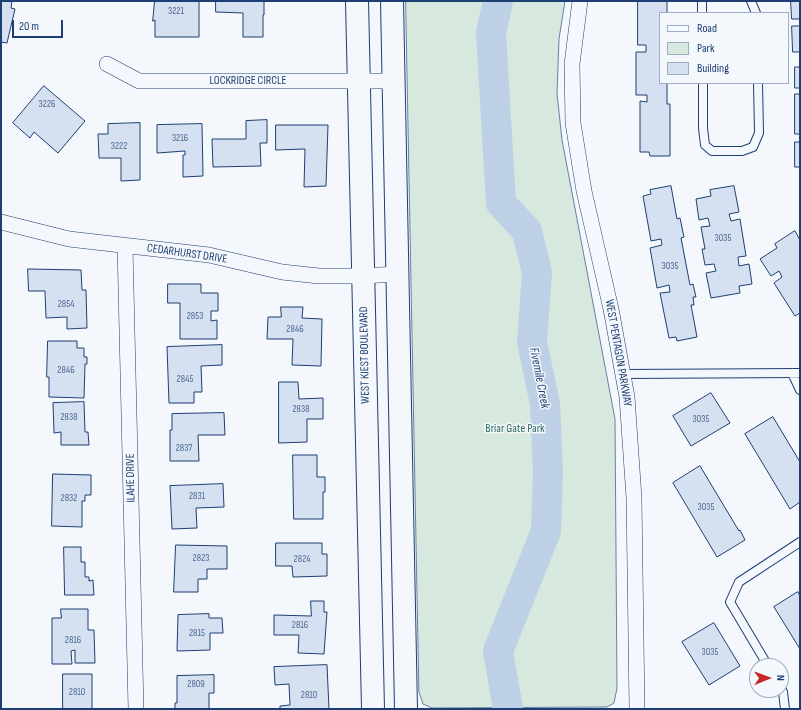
<!DOCTYPE html>
<style>
body{margin:0}
#map{position:relative;width:801px;height:710px;overflow:hidden;background:#f4f7fb;font-family:"Sofia Sans Condensed",sans-serif}
canvas{display:block}
.frame{position:absolute;inset:0;border:2px solid #1d3f73;pointer-events:none}
.legend{position:absolute;left:659px;top:12px;width:130px;height:72px;box-sizing:border-box;background:#f4f7fb;border:1px solid #9eadc5;margin:0;padding:5px 7px;list-style:none;font-size:12px;color:#1d3f73}
.legend li{display:flex;align-items:center;gap:8px;height:20px}
.legend b{width:20px;border:1px solid #9eadc5}
.north{position:absolute;left:749px;top:658px;width:40px;height:40px;box-sizing:border-box;background:#f4f7fb;border:1px solid #9eadc5;border-radius:50%;rotate:89deg;font-size:11px;font-weight:700;line-height:16px;text-align:center;color:#1d3f73}
.north::after{content:'';display:block;margin:auto;width:14px;height:18px;background:#c62828;clip-path:polygon(50% 0,100% 100%,50% 72%,0 100%)}
.scale{position:absolute;left:12px;top:20px;width:51px;height:18px;box-sizing:border-box;border:2px solid #1d3f73;border-top:0;padding-left:5px;font-size:12px;line-height:14px;white-space:nowrap;color:#1d3f73;-webkit-text-stroke:3px #f4f7fb;paint-order:stroke}
</style>
<div id="map">
<canvas width="801" height="710"></canvas>
<div class="frame"></div>
<ul class="legend">
<li><b style="height:5px;background:#f4f7fb"></b>Road</li>
<li><b style="height:11px;background:#d7e8df"></b>Park</li>
<li><b style="height:11px;background:#d5e0f0"></b>Building</li>
</ul>
<div class="north">N</div>
<div class="scale">20 m</div>
</div>
<script>
const g = document.querySelector('canvas').getContext('2d');
g.lineJoin = 'round';
function paint(path, color) { g.fillStyle = color; g.fill(path, 'evenodd'); }
function stroke(path, color, width, dash) { g.strokeStyle = color; g.lineWidth = width; g.lineCap = dash ? 'butt' : 'round'; g.setLineDash(dash || []); g.stroke(path); }
function write(font, color, halo, rows, align = 'center') {
  g.font = font + ' "Sofia Sans Condensed",sans-serif'; g.lineWidth = 3; g.setLineDash([]); g.textBaseline = 'middle'; g.strokeStyle = halo; g.fillStyle = color; for (const [text, x, y, turn = 0] of rows) {
    g.save(); g.translate(x, y); g.rotate((+turn || 0) * Math.PI / 180); g.textAlign = isNaN(turn) ? turn : align; if (halo) g.strokeText(text, 0, 0); g.fillText(text, 0, 0); g.restore();
  }
}
const green = new Path2D(`
 M406,1H565L559,39L557,94L562,140L615,419L617,688L614,703L607,707L432,708L423,704L419,692Z`);
const river = new Path2D(`
 M498,1L491,33L501,203L527,231L537,273L532,342L545,404L548,473L546,531L498,651L508,709`);
const building = new Path2D(`
 M1,1H12L11,8L15,9L7,43L1,42Z
 M155,1H199V37H155V20L153,21Z
 M216,1H264V15H263V37H243V13L216,12Z
 M638,1H667V13H660V83H667V104H670V156H650L649,152H640V101L647,102V95H636V52H646V45H638Z
 M791,1H800V19H792Z
 M792,26H800V52H793Z
 M795,67H800V88H795Z
 M44,86L85,121L58,153L34,132L30,138L13,123Z
 M795,94H800V134H795Z
 M267,120V143H260L261,166L213,167L212,139H246V121Z
 M140,123V180L121,181V158H99L98,134H108V124Z
 M202,124L203,176L183,177V155H185V151L157,153V125Z
 M276,125H328L326,186L304,187L305,149L276,150Z
 M795,142H800V167H795Z
 M671,186L677,219L680,218L684,237L681,238L690,285L693,284L696,297H693L694,305H691L697,337L677,341L676,337L669,338L660,293L670,292L669,285L657,288L650,248L662,245L661,239L651,241L643,196L651,194L650,190Z
 M734,186L739,212L729,214L731,221L740,219L746,256L738,257L739,266L749,264L752,284L739,286L740,293L711,298L706,273L716,271L714,264L705,265L702,249H705L701,227L710,226L708,218L699,220L696,199L711,196L710,190Z
 M795,231L800,240V313L795,316L774,283L782,277L779,271L771,276L760,259L777,248L775,244Z
 M28,269L81,270L82,290H86L87,328L67,329V317L46,318L45,291H29Z
 M168,284H201V293H218V311H211V321L217,320V339H180V303H168Z
 M281,307H303L302,318L322,319L321,366L292,365L293,339H267L268,317H281Z
 M48,341H77V348H84V357H87V364H85L84,398L49,397V377H47Z
 M222,345V365L201,366L202,392H194V403H169L167,347Z
 M279,382H298L299,399L323,398V419H307V442L279,443Z
 M711,393L730,423L691,446L673,416Z
 M84,402L85,432H88L89,445H61V432L54,433L53,403Z
 M224,413L225,435H198L199,461H170V430H172V414Z
 M773,417L800,462V502L790,509L745,434Z
 M293,455H317V477H325V492H323V519H294Z
 M700,466L739,531L740,530L745,540L717,557L673,483Z
 M53,474L91,475V495H85V501H82V527L52,526Z
 M223,484L224,507L196,508L197,528L172,529L170,486Z
 M276,543H322V554H327V576L293,577L292,566H276Z
 M176,545L227,546V569H207V579H198V592H174Z
 M64,547H81V562H85V577H89V581L93,580L94,595H65Z
 M798,592L800,596V649L774,607Z
 M311,601H324V612H327L324,654L298,653L299,635H274V615L311,616Z
 M61,609H88V630H94L95,663H75V650L71,651L72,664H52V618H61Z
 M209,614V618H222L223,633H210V650L177,651L178,615Z
 M714,623L740,666L709,685L682,642Z
 M327,665L329,709H280V706L290,705L289,684L275,685L274,667Z
 M63,674H92V709H63Z
 M214,675V693H209V709H175V703H177V676Z`);
const service = new Path2D(`
 M702,1V13
 M751,1L756,13
 M703,83V128L705,145L712,151H742L753,147L759,133L758,83
 M792,373L800,390
 M623,374L800,373
 M768,666L730,602L739,582L800,542
 M781,688L783,692L785,709`);
const minor = new Path2D(`
 M580,1L572,64L573,123L584,191L611,309L627,397L634,498L637,709
 M107,64L139,81H393
 M1,222L69,239L209,255L282,272L319,276H363L397,274
 M125,246L136,709`);
const secondary = new Path2D(`
 M357,1L373,709
 M392,1L406,709`);
const numberNames = [
 ["3221",176,11],
 ["3226",47,104],
 ["3216",180,138],
 ["3222",119,146],
 ["3035",723,238],
 ["3035",670,266],
 ["2854",66,304],
 ["2853",195,316],
 ["2846",295,329],
 ["2846",66,370],
 ["2845",185,379],
 ["2838",301,409],
 ["2838",69,417],
 ["3035",701,419],
 ["2837",184,448],
 ["2831",197,496],
 ["2832",69,498],
 ["3035",706,507],
 ["2823",201,558],
 ["2824",302,559],
 ["2816",300,625],
 ["2815",197,633],
 ["2816",73,640],
 ["3035",710,652],
 ["2809",196,684],
 ["2810",77,692],
 ["2810",309,695]
];
const streetNames = [
 ["LOCKRIDGE CIRCLE",248,81],
 ["CEDARHURST DRIVE",187,254,8],
 ["WEST PENTAGON PARKWAY",618,353,80],
 ["WEST KIEST BOULEVARD",365,355,-91],
 ["ILAHE DRIVE",131,478,-91]
];
const parkNames = [
 ["Briar Gate Park",515,429]
];
const waterNames = [
 ["Fivemile Creek",539,378,79]
];
paint(green, '#d7e8df');
stroke(green, '#687fa3', 1);
stroke(river, '#bed0e5', 30);
paint(building, '#d5e0f0');
stroke(building, '#1d3f73', 1);
stroke(service, '#1d3f73', 10);
stroke(minor, '#1d3f73', 16);
stroke(secondary, '#1d3f73', 24);
stroke(service, '#f4f7fb', 8);
stroke(minor, '#f4f7fb', 15);
stroke(secondary, '#f4f7fb', 22);
write('10px', '#4b6792', null, numberNames);
write('12px', '#1d3f73', '#f4f7fb', streetNames);
write('12px', '#2c6c60', '#f4f7fb', parkNames);
write('italic 13px', '#1d3f73', '#f4f7fb', waterNames);
</script>
